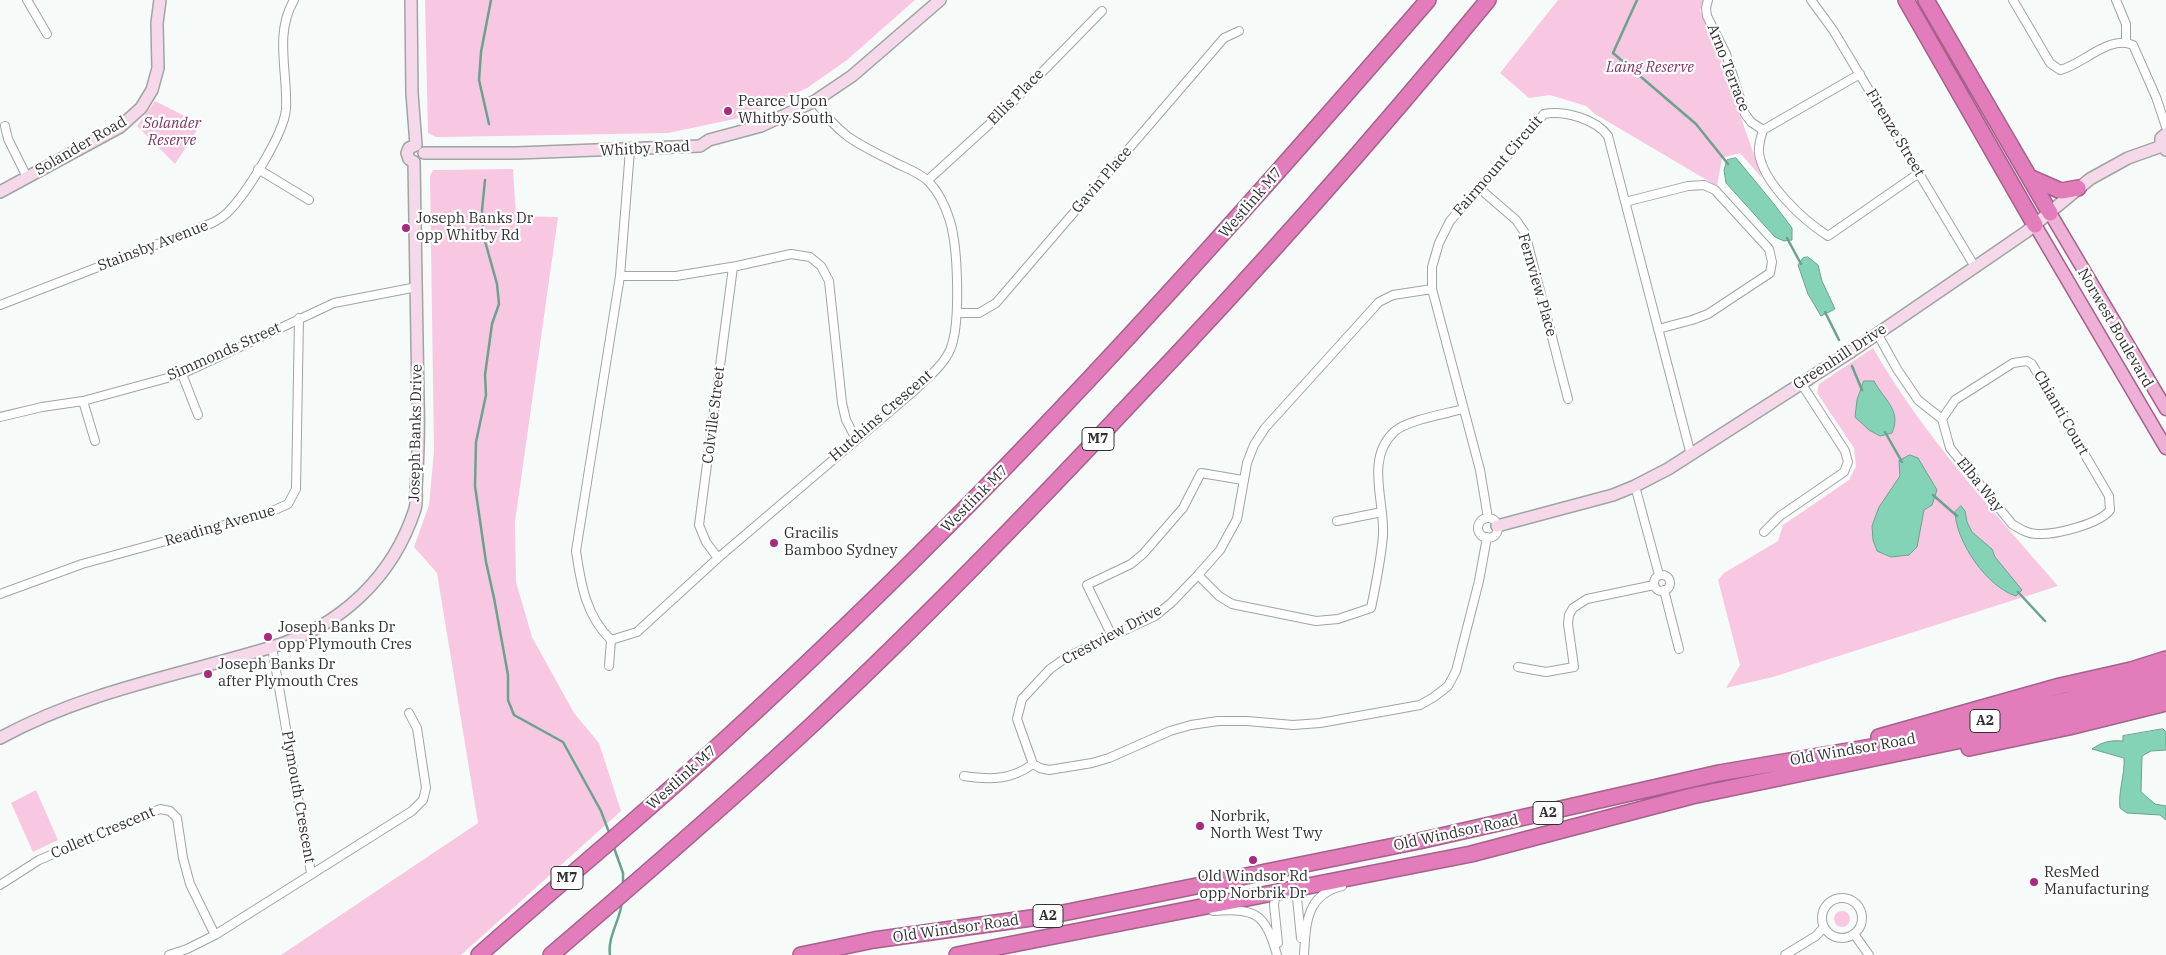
<!DOCTYPE html>
<style>
body{margin:0}
canvas{display:block;background:#f6fbf9}
</style>
<canvas width="2166" height="955"></canvas>
<script>
const g = document.querySelector('canvas').getContext('2d');
g.lineJoin = 'round';
function paint(path, color) { g.fillStyle = color; g.fill(path, 'evenodd'); }
function stroke(path, color, width, dash) { g.strokeStyle = color; g.lineWidth = width; g.lineCap = dash ? 'butt' : 'round'; g.setLineDash(dash || []); g.stroke(path); }
function write(font, color, halo, rows, align = 'center') {
  g.font = font + ' "IBM Plex Serif",serif'; g.lineWidth = 4.5; g.setLineDash([]); g.textBaseline = 'middle'; g.strokeStyle = halo; g.fillStyle = color; for (const [text, x, y, turn = 0] of rows) {
    g.save(); g.translate(x, y); g.rotate((+turn || 0) * Math.PI / 180); g.textAlign = isNaN(turn) ? turn : align; if (halo) g.strokeText(text, 0, 0); g.fillText(text, 0, 0); g.restore();
  }
}
const green = new Path2D(`
 M425,0H915L847,60L807,88L744,117L668,133L443,137H436L428,133Z
 M1558,0H1704L1700,10L1718,52L1762,178L1740,153L1722,158L1717,186L1595,114L1586,106L1550,95L1529,98L1500,73Z
 M155,101L201,124L175,164L137,126Z
 M513,169L516,216L558,217L515,522L516,582L532,637L574,713L599,743L621,811L461,955H281L478,823L437,573L414,547L429,505L434,451L430,176L433,170Z
 M1873,348C1923,435 1992,510 2058,586L1773,677L1726,688L1740,665L1718,580L1724,573L1778,541L1783,525L1849,480L1856,466L1854,448L1817,393L1819,384Z
 M36,790L58,840L33,852L11,803Z
 M1834 919a8 8 0 1 1 16 0a8 8 0 1 1-16 0Z`);
const water = new Path2D(`
 M1736,158L1774,204L1792,228V240L1784,241L1775,237L1726,183L1724,170L1727,160Z
 M1808,257L1818,265L1822,281L1835,309L1821,316L1808,294L1798,265L1803,258Z
 M1864,381H1874C1884,400 1902,410 1892,433L1880,436L1869,430L1855,417L1857,400Z
 M1910,455L1918,458L1937,490L1932,505L1924,510L1917,547L1909,555L1891,557L1877,551L1873,540L1872,526L1879,507L1900,476L1899,461Z
 M1961,506L1965,511L1967,522L1972,532L1992,549L1995,557L2022,590L2016,596C1987,587 1956,542 1955,512Z
 M2163,729L2166,732V750L2151,751L2142,756L2141,792L2155,804L2166,806V820L2160,815L2127,813L2120,808C2118,791 2125,775 2124,758L2092,749C2102,742 2110,740 2123,741V736Z`);
const stream = new Path2D(`
 M1637,0L1613,53L1696,124L1728,164
 M489,124L479,80L481,52L491,0
 M485,180L482,210L483,234L497,284L499,304L492,324L485,375L486,395L476,442L475,486L486,562L494,598L508,675V700L514,715L563,742L601,811L610,835
 M1787,238L1801,264
 M1825,312L1839,340
 M1852,366L1862,390
 M1885,432L1902,462
 M1933,495L1957,516
 M2018,592L2045,621
 M613,845L623,873V886
 M610,955C607,937 621,919 622,901`);
const street = new Path2D(`
 M27,0L47,34
 M1708,0L1706,8L1707,16L1726,54L1745,114L1751,122L1763,130
 M1811,0L1833,30L1975,267
 M2013,0L2050,63L2060,70C2082,65 2110,34 2133,45L2156,97L2166,127
 M2116,0L2126,24V41
 M5,126L8,139L27,177
 M1763,130C1761,137 1758,145 1759,153C1763,183 1803,220 1828,236L1919,173
 M1763,130L1860,74
 M258,169L309,200
 M928,180L1006,109L1102,11
 M1479,188L1516,220L1525,233L1568,399
 M1625,202L1688,186L1704,185L1715,190L1769,249L1772,262L1770,273L1708,314L1692,320L1658,329
 M620,276H676L737,266L791,254L810,257L821,266L829,281L842,403L846,420L856,439
 M1432,289L1393,295L1379,302L1265,428L1254,445L1247,463L1237,519L1220,550L1198,575L1171,603L1155,616L1067,657L1050,669L1022,699L1017,719L1033,764L1040,768L1049,770L1092,763L1109,758L1170,731L1191,725L1218,721H1247L1293,725L1320,723L1420,705L1434,697L1448,686L1456,671L1479,581L1487,537
 M0,305L212,223C218,220 224,216 228,212C246,194 284,134 286,109C288,72 274,34 294,0
 M958,313H979L996,303L1224,38L1239,31
 M1877,333L1897,369L1918,400L1942,419L1955,400L2013,363L2027,361L2032,364L2109,496L2110,510C2100,524 2055,535 2037,534C2028,534 2020,529 2012,524L1950,448L1942,419
 M182,374L198,415
 M83,401L95,441
 M0,417L42,407L83,401L182,374L334,303L417,287
 M1635,486L1659,575
 M1488,518L1480,470L1432,289V267L1439,243L1450,221L1544,114C1564,110 1596,119 1608,136L1691,455
 M1478 528a10 10 0 1 1 20 0a10 10 0 1 1-20 0Z
 M1337,521L1382,512
 M1764,532L1780,516L1844,472L1848,462L1845,451L1801,383
 M718,558L706,542L699,525L733,267
 M1198,575L1219,596L1232,604L1316,621L1338,619L1371,608C1376,584 1381,560 1383,535C1385,502 1365,459 1394,432C1407,420 1445,414 1463,409
 M1654 583a8 8 0 1 1 16 0a8 8 0 1 1-16 0Z
 M1664,590L1679,649
 M0,594L82,564L268,513L288,504L296,489L299,318
 M1112,636L1087,585L1131,564L1143,554L1183,508L1201,473L1243,480
 M611,640L637,632L718,558L915,390C927,378 943,366 950,350C961,325 958,248 950,221C946,208 938,191 928,181C919,172 903,167 892,161C854,142 840,136 815,101
 M611,640C586,616 581,585 576,551L620,276L630,150
 M272,647L311,873
 M609,666L611,640
 M1518,667L1546,672L1574,667L1568,624L1569,615L1573,608L1587,599L1654,585
 M964,776C991,780 1011,780 1033,764
 M0,885L39,860L160,809L170,811L177,818L183,858L190,884L215,935
 M1296,888L1301,938
 M1276,891L1274,905L1278,943
 M1822 918a20 20 0 1 1 40 0a20 20 0 1 1-40 0Z
 M1213,911C1256,908 1265,913 1277,955
 M1854,934L1869,955
 M169,955L187,949L215,935L412,811L423,800L426,788L417,728L409,713
 M1304,955C1306,923 1306,895 1342,886
 M1785,955L1816,936L1824,927`);
const secondary = new Path2D(`
 M411,0L412,93L416,145
 M2166,134L2161,138V143L2166,150
 M424,153H517L700,146L709,140L761,126L815,101L852,76L940,0
 M414,162L409,159L407,153L409,148L416,145
 M0,192L120,127L141,108L152,90L158,68L157,23L160,0
 M1497,526L1613,495L1635,486L1668,469L1852,351L1975,267L2026,232L2090,179L2128,158L2162,146
 M0,738C86,691 180,675 272,647C341,626 393,577 415,509C417,502 416,495 416,488C418,458 419,429 418,399C417,320 415,241 414,162`);
const primary = new Path2D(`
 M2050,213L2166,409
 M2035,225L2166,448`);
const highway = new Path2D(`
 M1906,0L2035,225
 M1926,0L2050,213
 M2029,177L2061,191L2078,188
 M1879,737L2060,686L2131,670L2166,659
 M1969,748L2069,727L2166,703
 M479,955C536,904 595,855 653,804C731,736 807,664 881,592C1074,404 1252,203 1428,0
 M551,955C640,879 728,803 814,723C924,620 1028,513 1131,403C1255,273 1374,139 1488,0
 M801,955L874,940L1053,915L1419,841L1719,773L1918,739L2166,674
 M957,955L1471,854L1692,796L1976,737L2166,688`);
const markers = [
 [728,111,5,"#a62b7f"],
 [406,228,5,"#a62b7f"],
 [774,543,5,"#a62b7f"],
 [268,637,5,"#a62b7f"],
 [208,674,5,"#a62b7f"],
 [1200,826,5,"#a62b7f"],
 [1253,860,5,"#a62b7f"],
 [2034,882,5,"#a62b7f"]
];
const shields = [
 [1098,439,32],
 [1985,721,30],
 [1548,813,30],
 [567,878,32],
 [1048,916,30]
];
const shieldNames = [
 ["M7",1098,439],
 ["A2",1985,721],
 ["A2",1548,813],
 ["M7",567,878],
 ["A2",1048,916]
];
const parkNames = [
 ["Laing Reserve",1650,68],
 ["Solander",172,124],
 ["Reserve",172,141]
];
const streetNames = [
 ["Arno Terrace",1728,68,69],
 ["Ellis Place",1016,97,-45],
 ["Firenze Street",1895,133,59],
 ["Solander Road",81,146,-30],
 ["Whitby Road",645,149,-3],
 ["Fairmount Circuit",1498,166,-49],
 ["Gavin Place",1102,180,-49],
 ["Westlink M7",1251,203,-49],
 ["Stainsby Avenue",153,246,-21],
 ["Fernview Place",1537,285,74],
 ["Norwest Boulevard",2115,328,60],
 ["Simmonds Street",224,352,-24],
 ["Greenhill Drive",1840,357,-33],
 ["Chianti Court",2061,413,60],
 ["Colville Street",714,415,-83],
 ["Hutchins Crescent",881,416,-41],
 ["Joseph Banks Drive",416,433,-89],
 ["Elba Way",1980,485,51],
 ["Westlink M7",975,499,-45],
 ["Reading Avenue",220,526,-16],
 ["Crestview Drive",1112,635,-28],
 ["Old Windsor Road",1853,750,-10],
 ["Westlink M7",682,778,-42],
 ["Plymouth Crescent",298,797,80],
 ["Collett Crescent",103,833,-23],
 ["Old Windsor Road",1456,833,-12],
 ["Old Windsor Road",956,929,-8]
];
const poiNames = [
 ["Pearce Upon",738,102],
 ["Whitby South",738,119],
 ["Joseph Banks Dr",416,219],
 ["opp Whitby Rd",416,236],
 ["Gracilis",784,534],
 ["Bamboo Sydney",784,551],
 ["Joseph Banks Dr",278,628],
 ["opp Plymouth Cres",278,645],
 ["Joseph Banks Dr",218,665],
 ["after Plymouth Cres",218,682],
 ["Norbrik,",1210,817],
 ["North West Twy",1210,834],
 ["ResMed",2044,873],
 ["Manufacturing",2044,890],
 ["Old Windsor Rd",1253,877,"center"],
 ["opp Norbrik Dr",1253,894,"center"]
];
paint(green, '#f8c8e3');
paint(water, '#84d3b7');
stroke(water, '#6ba28f', 1);
stroke(stream, '#6ba28f', 2.5);
stroke(street, '#a0a4a2', 10);
stroke(secondary, '#a0a4a2', 14);
stroke(primary, '#a4628b', 15);
stroke(highway, '#a4628b', 18);
stroke(street, '#fff', 8);
stroke(secondary, '#f6d8eb', 11);
stroke(primary, '#eeb0d6', 12);
stroke(highway, '#e27cbb', 15);
for (const [x, y, r, color] of markers) { const dot = new Path2D(); dot.arc(x, y, r, 0, 2 * Math.PI); g.fillStyle = color; g.fill(dot); stroke(dot, '#fff', 2); }
for (const [x, y, w] of shields) { const box = new Path2D(); box.roundRect(x - w / 2, y - 11.5, w, 23, 4); g.fillStyle = '#fff'; g.fill(box); stroke(box, '#303131', 1); }
write('bold 14px', '#303131', null, shieldNames);
write('italic 15px', '#803665', '#fff', parkNames);
write('15px', '#303131', '#fff', streetNames);
write('15px', '#303131', '#fff', poiNames, 'left');
</script>
